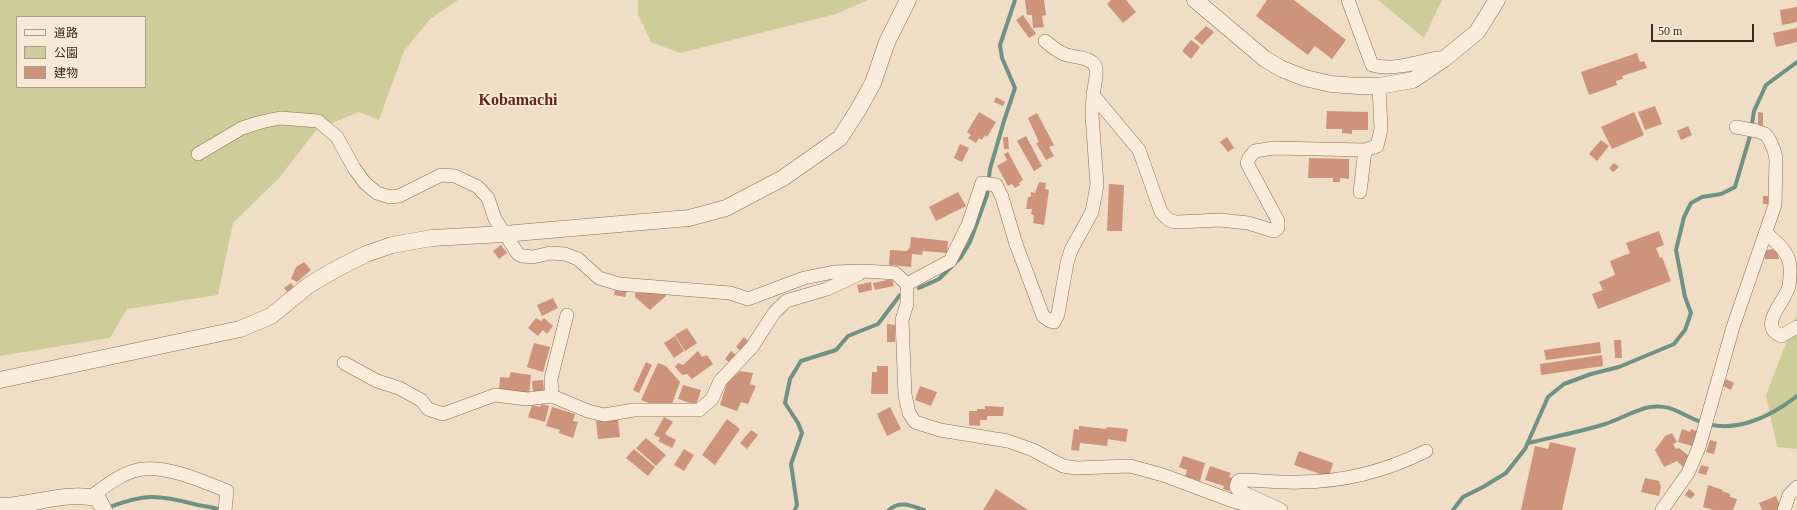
<!DOCTYPE html>
<meta charset="utf-8">
<style>
body{margin:0}
#map{position:relative;width:1797px;height:510px;overflow:hidden;background:#efddc6;font-family:"Times New Roman","Noto Sans JP",serif}
canvas{display:block}
.legend{position:absolute;left:16px;top:16px;width:130px;height:72px;box-sizing:border-box;background:#f6e9d6;border:1px solid #ab9c8d;margin:0;padding:5px 7px;list-style:none;font-size:12px;color:#3b291f}
.legend li{display:flex;align-items:center;gap:8px;height:20px}
.legend b{width:20px;border:1px solid #ab9c8d}
.scale{position:absolute;left:1651px;top:24px;width:103px;height:18px;box-sizing:border-box;border:2px solid #3b291f;border-top:0;padding-left:5px;font-size:12px;line-height:14px;white-space:nowrap;color:#3b291f;-webkit-text-stroke:3px #f6e9d6;paint-order:stroke}
</style>
<div id="map">
<canvas width="1797" height="510"></canvas>
<ul class="legend">
<li><b style="height:5px;background:#faecda"></b>道路</li>
<li><b style="height:11px;background:#cecd99"></b>公園</li>
<li><b style="height:11px;background:#ce937b"></b>建物</li>
</ul>
<div class="scale">50 m</div>
</div>
<script>
const g = document.querySelector('canvas').getContext('2d');
g.lineJoin = 'round';
function paint(path, color) { g.fillStyle = color; g.fill(path, 'evenodd'); }
function stroke(path, color, width, dash) { g.strokeStyle = color; g.lineWidth = width; g.lineCap = dash ? 'butt' : 'round'; g.setLineDash(dash || []); g.stroke(path); }
function write(font, color, halo, rows, align = 'center') {
  g.font = font + ' "Times New Roman",serif'; g.lineWidth = 4; g.setLineDash([]); g.textBaseline = 'middle'; g.strokeStyle = halo; g.fillStyle = color; for (const [text, x, y, turn = 0] of rows) {
    g.save(); g.translate(x, y); g.rotate((+turn || 0) * Math.PI / 180); g.textAlign = isNaN(turn) ? turn : align; if (halo) g.strokeText(text, 0, 0); g.fillText(text, 0, 0); g.restore();
  }
}
const green = new Path2D(`
 M0,0H458L430,19L404,51L379,120L359,112L317,129L279,178L233,223L218,295L127,309L110,338L0,356ZM17,17H145V87H17Z
 M638,0H868L836,14L680,53L651,42L638,14Z
 M1378,0H1442L1424,38Z
 M1797,315V449L1777,447L1766,395Z`);
const stream = new Path2D(`
 M919,288L939,279L961,257L970,242L987,195L990,169L1004,121L1015,88L1002,58L1000,45L1015,0
 M1528,443C1553,437 1580,432 1605,424C1618,420 1637,409 1650,407C1670,404 1679,413 1696,420C1731,436 1769,418 1797,396
 M107,508C143,494 156,494 194,504C202,506 212,507 221,510
 M795,510L797,505L791,464L802,433L798,423L785,403L790,379L801,361L836,350L848,336L878,324L900,295
 M889,510C900,500 912,506 924,510
 M1453,510L1463,497L1483,487L1506,473L1525,449L1548,397L1564,384L1591,374L1619,367L1674,344L1685,330L1691,313L1685,297L1676,250L1684,217L1691,203L1702,197L1721,194L1735,187L1750,136L1754,111L1766,85L1797,62`);
const building = new Path2D(`
 M1025,0H1044L1046,15L1042,16L1044,27L1033,28L1032,15H1027Z
 M1111,0H1126L1136,12L1123,23L1107,4Z
 M1267,0H1294L1346,40L1332,59L1315,46L1308,55L1256,16Z
 M1797,7V22L1782,25L1780,10Z
 M1023,15L1036,34L1029,38L1016,20Z
 M1206,26L1214,32L1202,45L1194,38Z
 M1797,28V42L1776,47L1773,33Z
 M1191,40L1200,47L1191,59L1182,51Z
 M1637,53L1640,62L1644,61L1647,68L1622,76L1623,79L1616,81L1617,85L1589,95L1581,72Z
 M996,97L1005,102L1003,106L994,102Z
 M1655,106L1662,124L1645,130L1638,112Z
 M1327,111L1368,112V130H1352V134L1342,133V129H1326Z
 M979,112L996,122L987,137L985,135L982,140L979,138L976,143L968,138L971,135L967,132Z
 M1634,112L1644,135L1612,149L1601,127Z
 M1758,112L1763,113V127L1758,128Z
 M1037,113L1054,145L1049,147L1054,156L1046,160L1036,143L1039,142L1028,118Z
 M1688,126L1692,135L1681,140L1677,131Z
 M1026,136L1042,166L1034,171L1017,141Z
 M1003,137H1008L1009,149H1004Z
 M1227,137L1234,148L1228,152L1220,142Z
 M1601,140L1609,146L1597,161L1589,154Z
 M960,144L969,148L962,162L954,158Z
 M1008,152L1023,180L1019,183L1020,185L1015,188L1012,184L1008,186L997,166L1007,160L1004,154Z
 M1309,158L1349,159V179L1340,178V182H1333V178H1308Z
 M1614,163L1619,167L1613,172L1609,168Z
 M1039,182L1046,183L1045,189L1049,190L1044,225L1033,223L1034,215L1031,214L1032,209H1026L1028,197H1031V192L1035,193Z
 M1109,184L1124,185L1122,231H1107Z
 M958,192L966,206L936,221L929,207Z
 M1763,196H1769V204H1763Z
 M1659,231L1664,245L1656,248L1660,258L1662,257L1671,281L1598,309L1592,294L1603,290L1599,282L1615,275L1610,261L1630,253L1626,243Z
 M911,237L948,241L947,253L923,251L922,255L912,254L911,267L889,265L890,250L907,251L910,247Z
 M501,245L507,253L499,259L493,251Z
 M1776,249L1779,259H1765V254L1767,250Z
 M304,262L311,270L297,282L291,279L296,267Z
 M892,279L894,286L875,290L873,283Z
 M871,282L872,290L859,293L857,285Z
 M291,283L294,287L288,293L284,288Z
 M615,289L627,291L625,297L614,295Z
 M666,292V296L650,310L635,297V293Z
 M553,298L558,308L542,316L537,305Z
 M536,318L541,321L544,318L553,326L547,334L543,330L538,336L528,328Z
 M887,324L895,325V342H887Z
 M687,328L697,343L685,351L675,335Z
 M675,336L684,351L674,358L664,343Z
 M744,337L748,341L741,351L736,347Z
 M1614,340H1621L1622,358H1615Z
 M1600,342L1601,353L1546,360L1544,350Z
 M534,343L550,347L543,372L527,367Z
 M698,351L702,357L707,355L713,364L692,379L687,374L682,375L675,367L678,363L683,365Z
 M731,351L736,355L730,363L725,359Z
 M1602,355L1603,366L1541,375L1540,364Z
 M646,362L652,365L639,393L633,390Z
 M658,363L666,366L680,382L672,404L649,403L641,400Z
 M877,366H888V394H871L872,372H877Z
 M740,371L753,373L750,384L756,386L748,404L741,402L737,411L720,405L727,383Z
 M511,372L531,375L529,395L499,392L500,377L509,378Z
 M1726,379L1734,383L1731,390L1723,386Z
 M543,380L544,391L533,392L532,381Z
 M683,385L701,390L696,405L678,399Z
 M920,386L937,392L931,406L915,400Z
 M542,404L549,406L545,422L528,417L532,405L540,407Z
 M985,406L1004,407L1003,416H987V420H980V426L969,425V411H977V409H985Z
 M552,407L575,414L573,421L578,422L573,438L559,433L560,430L546,426Z
 M890,407L901,429L887,436L877,414Z
 M664,417L673,422L665,434L676,440L672,448L658,441L660,438L654,435Z
 M618,419L620,437L598,439L596,421Z
 M727,419L740,429L715,465L702,455Z
 M1079,426L1106,429L1107,427L1128,429L1126,442L1108,439L1107,446L1080,443L1079,451L1071,450L1074,429L1079,430Z
 M1682,429L1690,432L1691,429L1697,431L1692,446L1678,442Z
 M751,430L758,435L747,449L740,443Z
 M1672,433L1677,442L1673,444L1676,449L1679,448L1689,456L1683,467L1677,461L1664,467L1655,450L1665,436Z
 M646,438L666,455L656,466L636,448Z
 M1710,440L1717,442L1714,454L1706,452Z
 M1550,442L1576,448L1562,510H1521L1535,446L1548,449Z
 M634,449L655,467L648,476L626,458Z
 M684,449L694,455L684,471L674,465Z
 M1299,451L1333,463L1329,477L1294,465Z
 M1183,456L1205,463L1200,481L1185,477L1187,470L1179,467Z
 M1701,465L1709,467L1706,475L1698,473Z
 M1210,466L1231,473L1229,477L1234,478L1229,491L1223,489L1224,486L1205,480Z
 M1645,478L1659,481L1661,487L1659,496L1641,492Z
 M1708,485L1723,490L1722,491L1730,494V497L1737,499L1733,510H1713L1703,507Z
 M996,489L1028,510H983Z
 M1689,489L1695,494L1691,499L1685,495Z
 M1776,496L1781,508L1777,510H1762L1759,503Z`);
const minor = new Path2D(`
 M1348,0L1372,65C1393,71 1417,62 1438,58L1444,59
 M1045,41C1051,46 1057,51 1064,54C1073,58 1094,56 1096,69C1097,77 1094,87 1093,95
 M198,154L242,128L261,122L280,118L318,121L337,137L354,168L365,183L377,193L390,197L399,196L441,175L455,176L478,187L488,198L495,219L518,254L522,256L533,257L550,253L565,254L578,259L599,278L619,284L730,293L748,299L804,278L834,272L864,271L895,273L907,284
 M1360,192L1365,150
 M1766,233C1774,240 1784,248 1788,258C1791,265 1790,279 1789,286C1786,301 1757,325 1781,336L1797,327
 M344,363L377,381L399,388L421,400L428,409L443,414L495,395L527,399L552,396L588,411L604,415L634,410H699L712,399L720,381L752,347L774,313L786,301L827,289L859,274
 M552,396L551,379L567,315
 M90,497C106,486 125,470 144,469C169,466 204,482 227,491L225,510
 M1264,510L1230,500L1163,475L1130,466L1076,468L1063,466L1033,450L1008,441L940,430L915,422L909,413L905,395L902,320L907,304V284L950,261L968,225L982,183L996,185L1002,197L1016,244L1043,316L1050,321L1054,322L1058,314L1067,263L1071,250L1092,212L1097,185L1092,115L1093,95L1139,150L1161,212C1166,218 1170,222 1178,222L1220,220L1248,223L1274,231L1278,228V221L1247,163L1249,158L1255,151L1273,148L1365,150L1377,146L1381,129L1379,86
 M1281,510L1238,490L1236,487L1238,481L1240,480C1260,480 1280,483 1299,482C1344,482 1386,471 1426,451
 M1662,510L1688,473L1699,447L1733,327L1775,205L1776,159L1774,150L1769,139L1765,134L1757,131L1736,127
 M1784,510L1789,495L1797,487`);
const tertiary = new Path2D(`
 M1195,0L1265,59L1282,69L1305,78L1331,84L1358,86H1379L1413,80L1444,59L1477,32L1497,0
 M0,380L240,329L271,316L309,285L338,268L366,254L392,245L432,238L504,234L689,218L726,208L783,178L840,138L858,110L873,83L887,42L908,0
 M0,506C30,506 69,490 98,499L104,510`);
const quarterNames = [
 ["Kobamachi",518,101]
];
paint(green, '#cecd99');
stroke(stream, '#6e9284', 4);
paint(building, '#ce937b');
stroke(minor, '#8b6e5b', 14);
stroke(tertiary, '#8b6e5b', 17);
stroke(minor, '#faecda', 13);
stroke(tertiary, '#faecda', 16);
write('bold 16px', '#69231e', '#f6e9d6', quarterNames);
</script>
